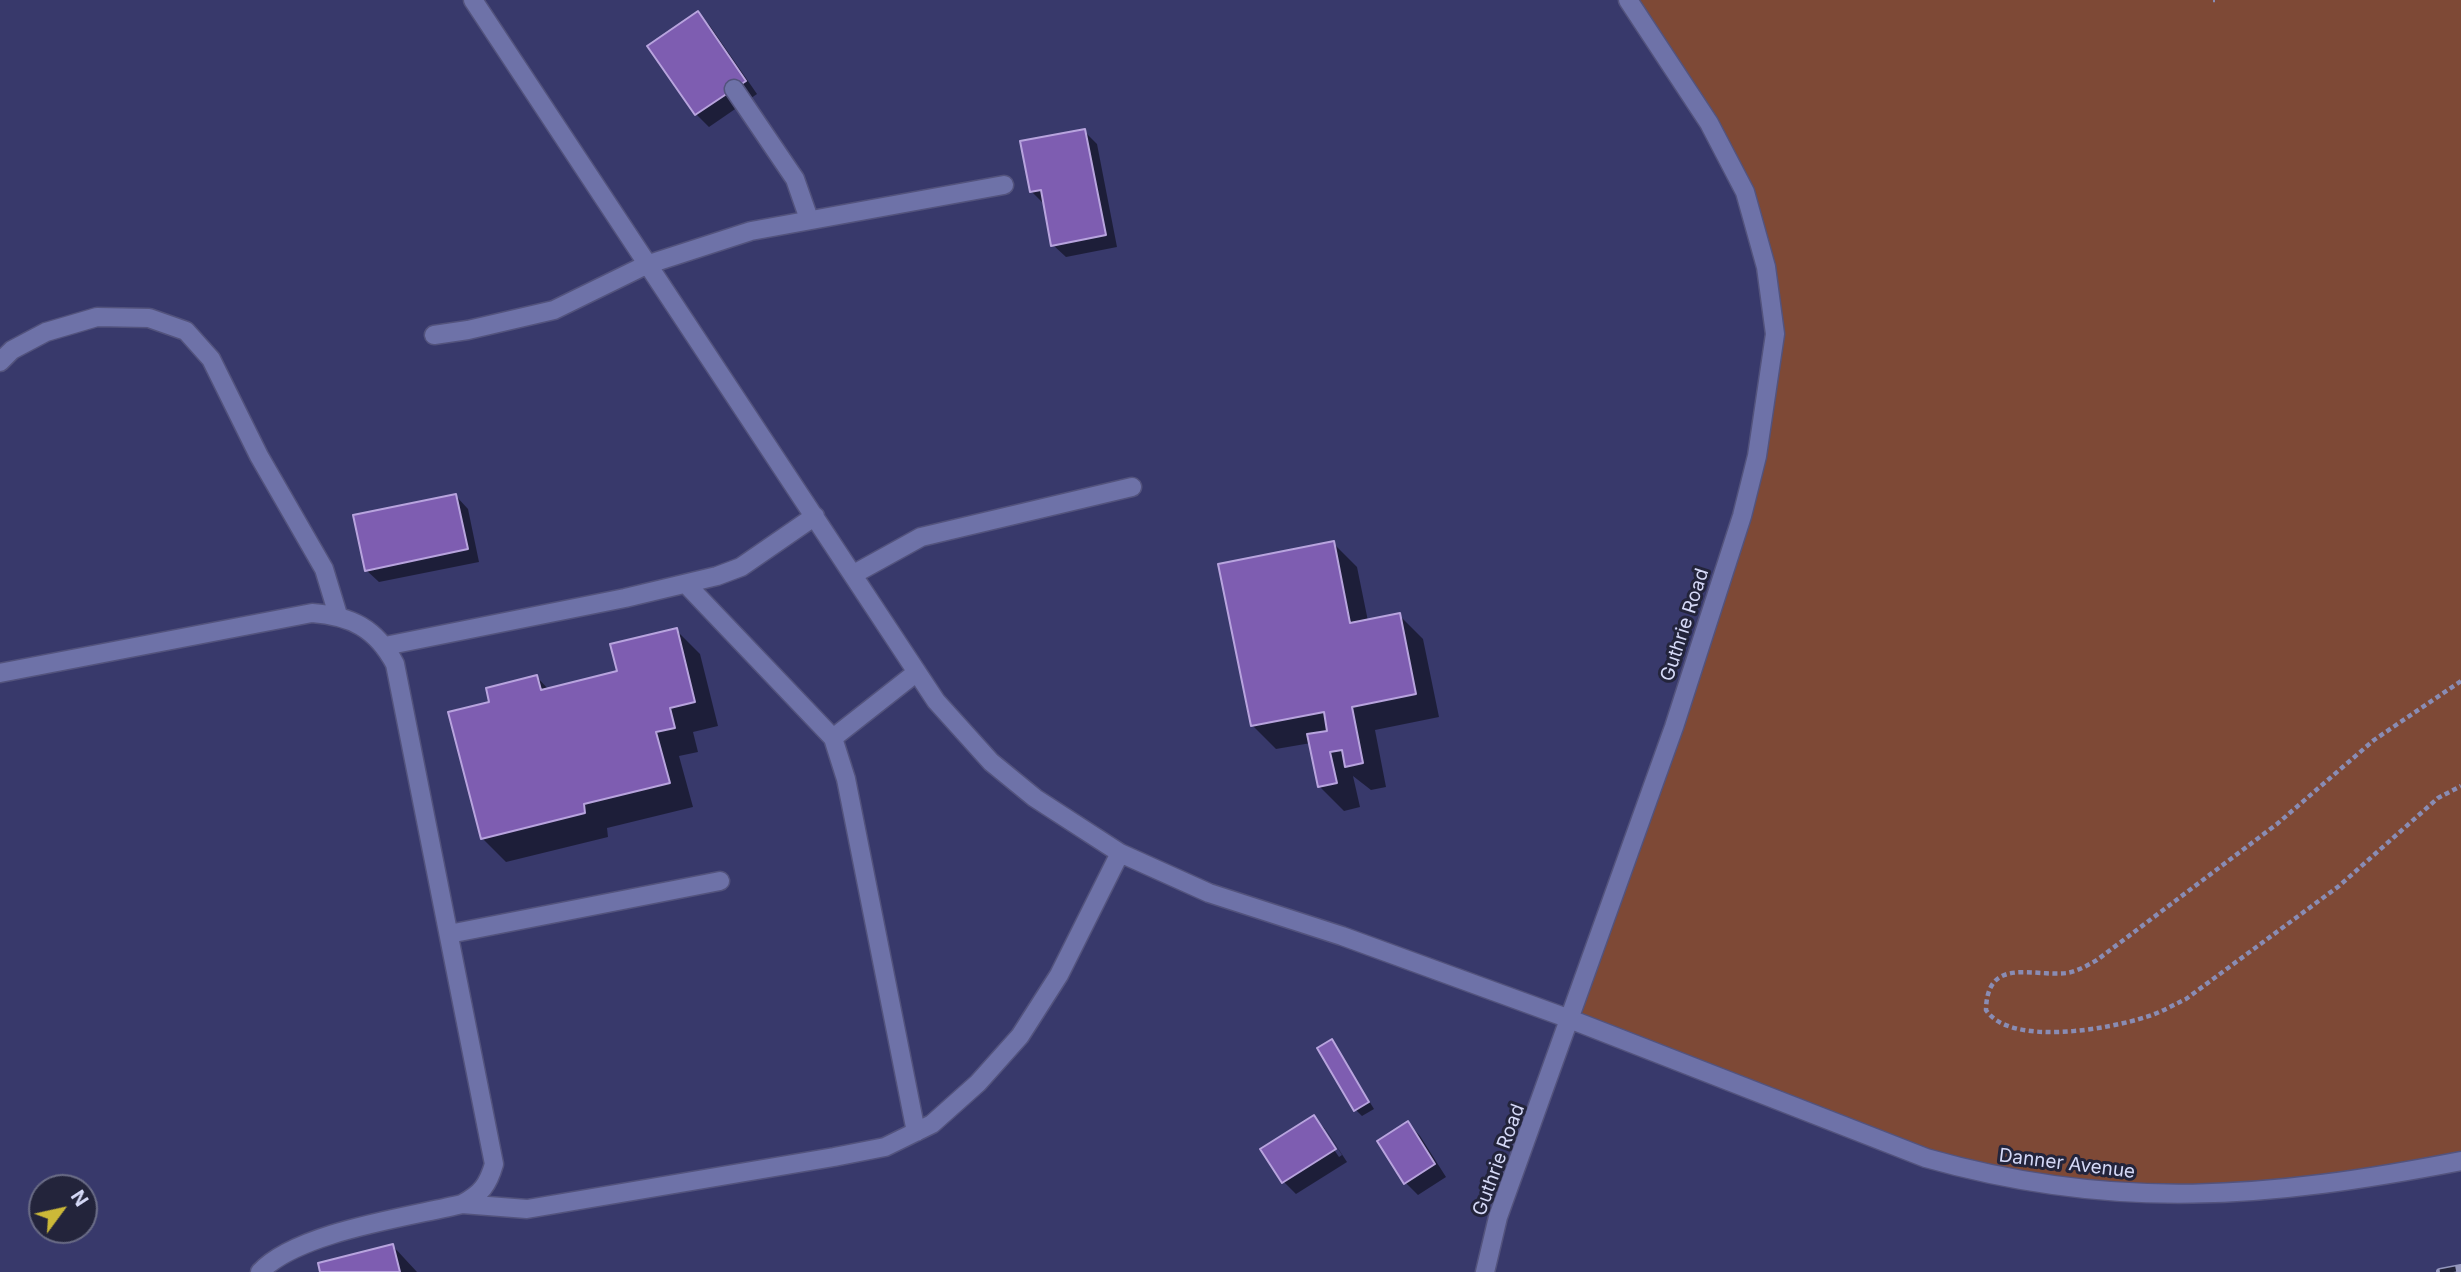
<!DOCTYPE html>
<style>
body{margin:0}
#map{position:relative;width:2461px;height:1272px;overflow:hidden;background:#38396b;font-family:Inter,sans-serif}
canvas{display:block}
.north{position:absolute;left:28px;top:1174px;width:70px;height:70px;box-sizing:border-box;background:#23243b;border:2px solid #6a6c86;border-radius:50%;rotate:57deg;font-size:19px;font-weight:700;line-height:28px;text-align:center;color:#d5d9f7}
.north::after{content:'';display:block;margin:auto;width:24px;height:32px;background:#ccb938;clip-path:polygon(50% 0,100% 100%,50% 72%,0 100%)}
</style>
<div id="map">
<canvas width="2461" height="1272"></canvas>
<div class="north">N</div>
</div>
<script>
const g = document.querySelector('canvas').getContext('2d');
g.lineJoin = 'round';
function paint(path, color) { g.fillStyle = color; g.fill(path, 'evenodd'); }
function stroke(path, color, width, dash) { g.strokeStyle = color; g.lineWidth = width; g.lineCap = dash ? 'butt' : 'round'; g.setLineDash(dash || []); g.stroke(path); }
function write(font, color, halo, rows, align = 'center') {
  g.font = font + ' Inter,sans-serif'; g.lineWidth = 6; g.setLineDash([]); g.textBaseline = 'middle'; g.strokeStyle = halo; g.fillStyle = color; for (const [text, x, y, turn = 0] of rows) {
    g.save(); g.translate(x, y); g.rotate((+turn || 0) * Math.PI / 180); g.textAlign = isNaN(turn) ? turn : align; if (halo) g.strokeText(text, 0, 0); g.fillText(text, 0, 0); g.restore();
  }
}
const green = new Path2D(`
 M1628,0H2461V1161L2243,1193L1988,1176L1567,1018L1742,516L1775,335L1745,192Z`);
const shadow = new Path2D(`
 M698,13L710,26L757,94L709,127L696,114Z
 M1084,131L1097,144L1117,247L1066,257L1053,245L1044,204L1031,191Z
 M456,496L468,509L479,562L379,582L366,570Z
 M1333,543L1357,567L1368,621L1399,615L1423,639L1439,717L1375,730L1386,787L1371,790L1353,776L1360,807L1344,811L1320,787L1311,743L1276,749L1252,725Z
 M676,630L700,654L718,726L693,732L698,752L679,756L693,807L607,828L608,837L506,862L482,838L492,703L537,677L549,690L619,673Z
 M1332,1041L1374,1109L1362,1116L1356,1110Z
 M1313,1117L1326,1130L1347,1162L1296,1194L1284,1182ZM1320,1129H1325L1342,1155L1339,1157Z
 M1408,1123L1420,1136L1446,1177L1418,1195L1405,1182Z
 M392,1245L417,1272H322Z`);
const building = new Path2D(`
 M698,11L746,81L695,115L647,46Z
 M1085,129L1106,235L1051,246L1041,190L1030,192L1020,141Z
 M456,494L468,549L365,571L353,515Z
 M1334,541L1350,623L1400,613L1416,694L1352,707L1363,763L1345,767L1342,750L1330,752L1337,783L1318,787L1307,734L1327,731L1324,712L1251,726L1218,564Z
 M677,628L695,702L670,708L675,728L656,732L670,783L584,804L585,813L481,839L448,712L489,702L486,688L537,675L541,690L617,671L610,644Z
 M1332,1039L1369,1102L1354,1111L1317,1048Z
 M1314,1115L1336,1149L1282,1183L1260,1149Z
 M1408,1121L1435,1164L1404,1184L1377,1141Z
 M393,1244L400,1272H320L318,1263Z`);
const path = new Path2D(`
 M2213,0H2215
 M2461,681L2374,740L2277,824L2097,960C2088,965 2078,971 2067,973C2032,977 1987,956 1986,1010C2010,1047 2109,1029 2146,1017C2160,1013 2173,1005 2186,999L2339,886L2438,798L2461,786`);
const minor = new Path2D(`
 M473,0L936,701L991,762L1035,798L1120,853L1209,893L1342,936L1567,1018L1926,1158C2116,1212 2270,1198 2461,1161
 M734,89L795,179L809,219
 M434,335L468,330L554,310L646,265L751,231L1004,185
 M0,362L12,350L46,332L97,317L149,318L186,331L211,359L259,456L324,569L338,615
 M854,574L921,537L1132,487
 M686,584L833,738L846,779L916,1132
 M385,646L625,598L717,576L741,567L815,516
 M0,673L312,613C351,616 376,628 395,664L494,1164C488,1185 481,1194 462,1204C409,1217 297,1232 260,1272
 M833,738L917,672
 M449,934L720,881
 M462,1204L527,1209L834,1157L885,1147L932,1124L978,1083L1020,1036L1059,975L1120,853
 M1485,1272L1498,1217L1674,727L1742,516L1757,456L1775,334L1766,267L1745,192L1709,123L1628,0`);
const rail = new Path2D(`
 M2440,1272L2461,1268`);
const streetNames = [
 ["Guthrie Road",1685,625,-72],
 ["Guthrie Road",1499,1160,-70],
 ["Danner Avenue",2067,1164,7]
];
paint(green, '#7e4936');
paint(shadow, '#0007');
paint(building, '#7e5db1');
stroke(building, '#b8a4de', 2);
stroke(minor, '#53537d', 21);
stroke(path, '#898cb4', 4.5, [5, 3.5]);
stroke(minor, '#6e72a8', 18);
stroke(rail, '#9497bd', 8);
stroke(rail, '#23243b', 5, [16]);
write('19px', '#d5d9f7', '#23243b', streetNames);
</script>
